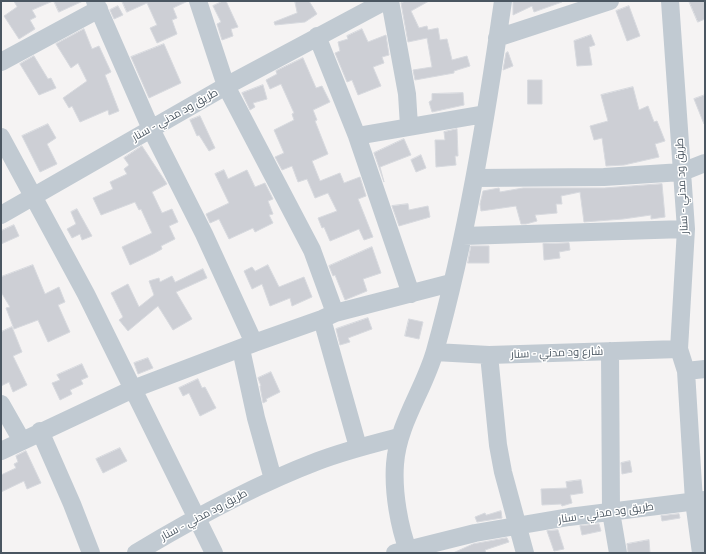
<!DOCTYPE html>
<meta charset="utf-8">
<style>
body{margin:0}
#map{position:relative;width:706px;height:554px;overflow:hidden;background:#f5f3f3;font-family:Montserrat,sans-serif}
canvas{display:block}
.frame{position:absolute;inset:0;border:2px solid #4a5661;pointer-events:none}
</style>
<div id="map">
<canvas width="706" height="554"></canvas>
<div class="frame"></div>
</div>
<script>
const g = document.querySelector('canvas').getContext('2d');
g.lineJoin = 'round';
function paint(path, color) { g.fillStyle = color; g.fill(path, 'evenodd'); }
function stroke(path, color, width, dash) { g.strokeStyle = color; g.lineWidth = width; g.lineCap = dash ? 'butt' : 'round'; g.setLineDash(dash || []); g.stroke(path); }
function write(font, color, halo, rows, align = 'center') {
  g.font = font + ' Montserrat,Cairo,sans-serif'; g.lineWidth = 3; g.setLineDash([]); g.textBaseline = 'middle'; g.strokeStyle = halo; g.fillStyle = color; for (const [text, x, y, turn = 0] of rows) {
    g.save(); g.translate(x, y); g.rotate((+turn || 0) * Math.PI / 180); g.textAlign = isNaN(turn) ? turn : align; if (halo) g.strokeText(text, 0, 0); g.fillText(text, 0, 0); g.restore();
  }
}
const building = new Path2D(`
 M14,1H53L32,10L36,17L30,20L35,29L19,39L4,16L17,7Z
 M54,1H83L59,12Z
 M122,1H188L173,8L177,18L172,20L177,34L157,43L150,28L157,25L147,3L127,12Z
 M223,1H226L238,27L231,29L233,36L222,40L217,24L221,22L213,6Z
 M295,1H309L317,14L305,22L275,25L274,22L297,13Z
 M406,1H429L411,11L419,28L427,26L428,30L438,28L440,40L447,39L452,60L467,56L470,66L454,71V73L415,80L413,70L432,67L427,38L408,42L401,3Z
 M515,1H562V2L534,12L532,6L513,15V2Z
 M689,1H705V19L698,22Z
 M118,6L123,15L114,19L110,10Z
 M629,6L640,36L627,41L616,11Z
 M84,29L92,49L99,46L111,72L105,75L119,111L109,115L108,110L80,122L72,106L69,108L63,98L87,81L78,63L71,68L56,44Z
 M362,29L368,42L386,35L389,55L382,57L384,63L373,67L381,86L358,95L352,80L347,82L335,53L340,51L338,42L348,39L347,36Z
 M591,35L595,45L589,47L592,65L577,66L574,41Z
 M164,44L181,83L149,98L131,57Z
 M508,52L513,66L503,70L506,53Z
 M34,56L48,79L51,78L56,88L39,95L20,64Z
 M303,58L316,88L322,86L330,102L313,110L317,120L315,121L328,154L312,161L320,181L340,173L344,183L360,177L366,196L358,199L373,237L364,240L359,229L330,241L324,227L322,228L318,218L337,211L328,193L315,198L307,179L298,182L292,166L282,170L275,157L284,153L274,130L294,120L292,114L294,113L281,84L270,89L266,80L277,74L276,71Z
 M528,80H542V104H528Z
 M263,85L267,99L253,103L255,107L250,110L242,93Z
 M633,87L639,110L648,106L654,122L657,121L665,141L655,144L659,157L624,165L606,166L602,138L594,140L590,126L608,121L601,95Z
 M463,93L464,105L432,112L429,102L432,100V94Z
 M705,95V124H704L694,99Z
 M200,116L215,148L209,151L199,135L197,136L190,120Z
 M48,124L56,138L47,144L57,164L40,172L22,136Z
 M457,129L458,156H455L456,165L436,167L435,140H445L444,132Z
 M404,139L411,155L380,167L384,182L374,153Z
 M142,146L167,184L152,192L162,213L172,209L178,222L169,226L175,239L161,246L162,249L153,254L130,265L122,247L152,233L141,209L139,210L135,202L101,215L93,198L113,189L110,182L127,174L124,169L129,165L124,158Z
 M421,155L426,168L416,172L411,160Z
 M224,170L228,179L247,170L255,187L265,183L273,199L268,201L273,214L269,215L273,223L255,232L253,228L229,239L219,219L210,223L206,214L229,203L215,174Z
 M662,184L665,217L651,219V215L623,219L584,222L580,192L561,196L562,204H556L557,213L535,215L537,221L526,224H521L516,206L481,211L480,204L483,191L499,188L500,192L523,188H604Z
 M408,204L409,210L428,206L430,217L399,226L392,206Z
 M77,209L92,236L82,240L80,234L72,238L67,229L76,224L71,212Z
 M14,225L19,236L1,244V231Z
 M569,243L570,250L559,252L560,258L544,260L543,244Z
 M471,246H489V263H468Z
 M372,247L381,273L363,279L367,291L345,300L335,275L333,276L329,266Z
 M33,265L45,294L59,287L65,302L58,305L70,332L48,342L38,320L14,329L6,308L10,307L1,292V277Z
 M268,265L279,287L304,277L312,297L292,306L290,298L270,306L262,284L252,289L244,271L252,267L255,271Z
 M203,269L207,278L176,292L192,319L173,330L158,306L128,331L119,320L123,317L111,293L128,284L139,307L154,295L149,281L159,278L160,282L172,276L175,282Z
 M368,318L372,329L348,338L350,342L340,345L336,329Z
 M409,319L423,322L419,339L405,336Z
 M12,327L22,352L13,356L27,385L13,392L9,382L1,386V332Z
 M148,358L153,368L138,374L134,363Z
 M82,364L88,377L81,380L83,384L70,390L72,394L60,400L52,383L60,380L57,375Z
 M271,372L280,392L266,399L267,401L263,403L260,386H261L258,378Z
 M198,379L202,388L205,387L216,408L200,416L189,393L183,396L179,388Z
 M120,448L127,461L103,473L96,459Z
 M26,451L41,483L27,489L24,481L1,492V475L16,468L14,464L18,462L16,456Z
 M630,461L632,472L622,474L621,463Z
 M581,480L583,493L570,495L572,503L562,506L561,504L542,505L541,489L567,488L566,482Z
 M501,511L502,518L477,522L475,517L485,513L486,515Z
 M679,514L680,518L662,521L661,516Z
 M599,524L601,531L582,535L580,526Z
 M558,530L564,549L554,551L547,531Z
 M507,538L509,542L485,550L486,553H453L473,544Z
 M649,540L650,553H628L627,544Z`);
const minor = new Path2D(`
 M95,1L151,129L204,234L254,343
 M198,1L226,86L312,250L335,313
 M390,1L407,94L409,126
 M670,1L686,229L679,349L686,371L694,501L701,553
 M317,36L357,136L411,294
 M497,38L610,1
 M1,62L99,9
 M357,136L485,114
 M1,137L86,294L214,553
 M475,178L604,177L682,172L705,163
 M1,215L226,86L385,1
 M463,236L686,229
 M322,319L358,447
 M241,349L256,418L273,479
 M610,351L611,512L618,553
 M435,352L489,355L679,349
 M489,355L498,445L503,472L525,553
 M686,371L705,369
 M1,404L22,441
 M40,431L72,504L91,553
 M1,451L133,389L254,343L322,319L335,313L451,283
 M136,553C194,518 255,485 318,461C344,451 372,444 399,437
 M395,553L475,533L569,517L705,500
 M409,553C399,527 393,492 395,464C398,423 424,390 435,351C467,236 486,118 503,1`);
const streetNames = [
 ["طريق ود مدني - سنار",175,115,-29],
 ["طريق ود مدني - سنار",682,186,-93],
 ["شارع ود مدني - سنار",557,353,-2],
 ["طريق ود مدني - سنار",606,513,-8],
 ["طريق ود مدني - سنار",204,515,-28]
];
paint(building, '#cdcfd5');
stroke(building, '#d7d9de', 1);
stroke(minor, '#c1cad2', 18);
write('11px', '#4a5661', '#fff', streetNames);
</script>
